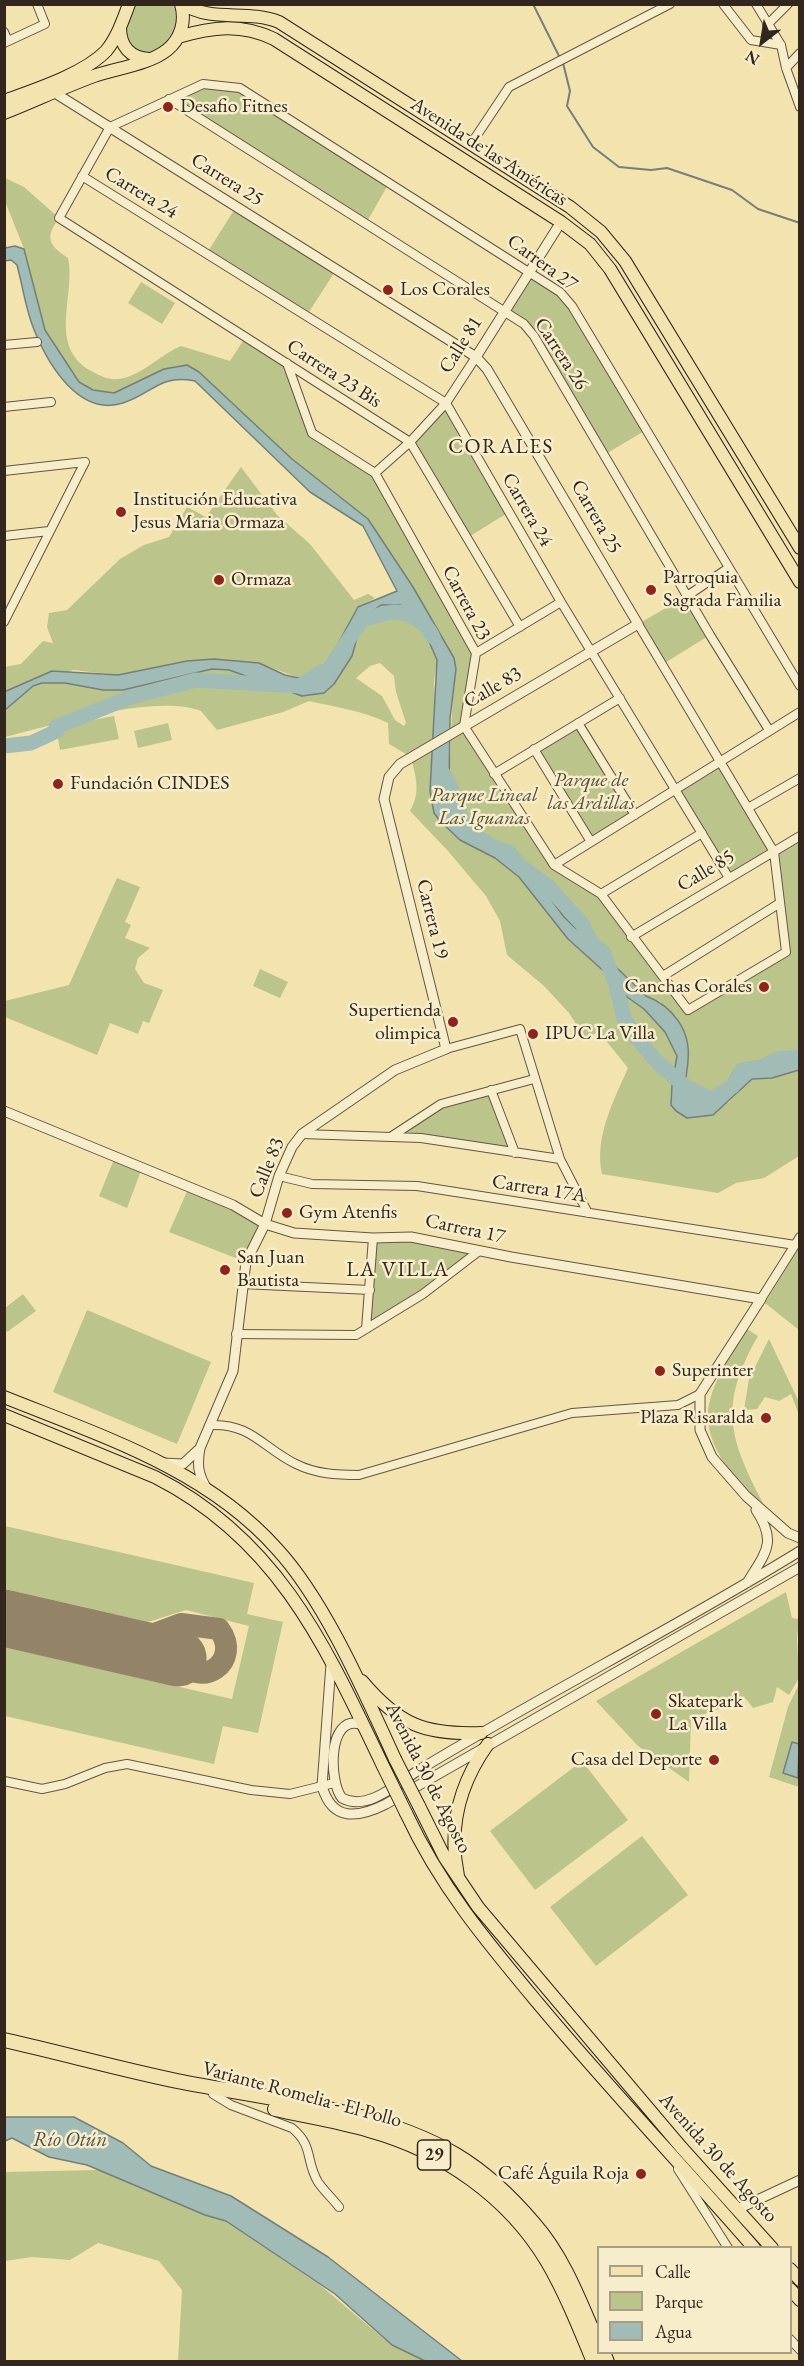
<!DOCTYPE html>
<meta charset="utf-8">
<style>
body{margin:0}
#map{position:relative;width:804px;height:2366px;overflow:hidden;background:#f3e3af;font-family:"EB Garamond",serif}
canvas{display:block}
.frame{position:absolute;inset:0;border:6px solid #33261f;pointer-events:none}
.legend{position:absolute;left:597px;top:2246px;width:195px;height:108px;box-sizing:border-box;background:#f7edcb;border:2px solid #a99d86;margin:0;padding:8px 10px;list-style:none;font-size:18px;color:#33261f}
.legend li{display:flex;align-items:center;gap:12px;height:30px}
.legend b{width:30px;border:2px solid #a99d86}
.north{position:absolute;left:732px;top:12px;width:60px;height:60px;-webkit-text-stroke:4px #f7edcb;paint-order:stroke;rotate:211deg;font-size:16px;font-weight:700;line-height:24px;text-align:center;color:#33261f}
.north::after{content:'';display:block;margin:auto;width:21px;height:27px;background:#33261f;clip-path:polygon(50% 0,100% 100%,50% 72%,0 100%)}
</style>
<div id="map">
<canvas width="804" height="2366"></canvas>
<div class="frame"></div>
<ul class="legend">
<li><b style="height:8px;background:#f3e3af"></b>Calle</li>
<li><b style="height:16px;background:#bbc48a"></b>Parque</li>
<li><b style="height:16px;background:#a1bbb6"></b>Agua</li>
</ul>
<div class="north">N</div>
</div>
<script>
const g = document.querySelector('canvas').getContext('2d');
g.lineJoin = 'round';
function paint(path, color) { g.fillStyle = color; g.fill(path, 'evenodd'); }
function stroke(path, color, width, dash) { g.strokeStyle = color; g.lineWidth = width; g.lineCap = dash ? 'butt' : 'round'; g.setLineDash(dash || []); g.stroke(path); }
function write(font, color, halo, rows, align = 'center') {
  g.font = font + ' "EB Garamond",serif'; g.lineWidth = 5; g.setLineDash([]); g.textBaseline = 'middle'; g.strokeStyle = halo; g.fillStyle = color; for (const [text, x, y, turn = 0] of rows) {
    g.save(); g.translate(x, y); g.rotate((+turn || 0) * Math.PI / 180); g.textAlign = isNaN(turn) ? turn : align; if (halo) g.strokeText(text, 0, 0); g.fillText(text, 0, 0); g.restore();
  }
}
const green = new Path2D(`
 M129,5H181V31L150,59L122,44Z
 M203,84L240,88L389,183L365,225L169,99Z
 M5,178L24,187L59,218C45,237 48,245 68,258C76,296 47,346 91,371C106,379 114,382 130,376C149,369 163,353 181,346L230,361L246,336L287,363L312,433L375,473L476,653L464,726L554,865L601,894L688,1010L786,952L774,852L729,878L676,789L720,761L774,851L799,836V1057L734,1072L721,1094L703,1101L694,1097L686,1087L689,1050L660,1001L646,996L564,917L523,861L480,840L461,822L449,787L454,658L445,641L413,587L354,508L292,459L199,372L114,393L93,390L79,382L45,330L24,249L5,201Z
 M236,207L336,270L307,315L207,253Z
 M530,270L560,292L646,430L604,455L534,336L504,311Z
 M141,282L175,303L162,324L128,303Z
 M446,403L509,512L467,538L410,442Z
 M241,467L277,515L310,544L354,600L368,594L375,598L358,607L321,672L313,678L304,680L259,663L214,659L187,661L118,675L73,670L5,692L4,667L21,664L43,641L53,643L47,627L49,613L67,610L120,559L144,545L169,537L187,507L206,517Z
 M687,596L710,635L663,664L638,624Z
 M381,604L399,605L413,613L420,621L437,660L434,682L440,821L460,840L495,858L519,877L568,939L608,975L627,997L644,1009L665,1032L677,1056L672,1085L671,1105L728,1103L752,1078H772L799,1070V1156L764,1178L736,1183L718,1193L602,1174C594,1137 614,1100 628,1068L599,1032L585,1038L569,1013L544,986L507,955L500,921L486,896L448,851L410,811C421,792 416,778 411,757L389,744L388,723C363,711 336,707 309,701L283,712L217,730L201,711C158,693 51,725 5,737V710L33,686L42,683H65L123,690L212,669H229L302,696L334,684L352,656L362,619ZM380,663L394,676L396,692L406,723L404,726L395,720L382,696L356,678L370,666Z
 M114,716L119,739L60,750L56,727Z
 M168,723L172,740L138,748L134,731Z
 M578,723L635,815L591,842L534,749Z
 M117,878L140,887L125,922L131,925L125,938L150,948L138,958L135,969L144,983L163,990L149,1023L143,1021L138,1034L110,1023L97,1055L5,1017V1001L69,985Z
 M260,969L288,982L280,998L253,986Z
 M491,1090L515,1153L391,1137L441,1104Z
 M115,1157L142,1168L127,1208L99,1196Z
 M189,1187L265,1224L246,1262L169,1232Z
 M411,1237L479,1251L366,1329L373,1238Z
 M799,1247L800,1330H799L765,1303Z
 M23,1294L36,1311L7,1332L5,1328V1308Z
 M87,1310L211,1362L177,1444L53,1392Z
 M747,1329L758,1336C719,1404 728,1436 763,1503C733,1481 699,1439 710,1400C716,1375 734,1351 747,1329Z
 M769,1339L799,1402V1415L791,1394L779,1401L765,1397L757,1409L744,1410L749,1379Z
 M5,1526L254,1583L247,1614L283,1622L258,1733L223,1726L214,1764L5,1716V1647L232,1699L249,1626L186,1610L148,1622L5,1589Z
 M786,1592L792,1618L799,1619L797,1639L799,1678L789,1695L777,1687L773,1702L753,1708L746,1699L691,1719L689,1782L638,1746L596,1701Z
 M799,1684V1787L769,1777L788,1707Z
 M582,1761L628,1820L535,1890L490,1831Z
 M642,1836L688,1895L596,1966L550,1907Z
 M98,2170L226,2221L320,2285L384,2339L426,2361H178L182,2290L159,2261L98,2243L70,2260L32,2257L5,2261V2172Z`);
const water = new Path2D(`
 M15,246L24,249L45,330L79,382L93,390L114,393L164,369L187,365L199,372L292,459L368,519L413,587L454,658L456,669L450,718L449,787L461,822L480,840L523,861L564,917L646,996C673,1006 691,1031 688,1060C688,1068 684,1081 687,1088C693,1102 713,1104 722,1092C726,1086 730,1078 733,1072L742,1070L799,1057V1070L772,1078L752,1079L713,1115L687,1118L676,1111L671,1105L672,1085L677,1056L665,1032L644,1009L627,997L608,975L568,939L519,877L495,858L460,840L440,821L434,813L430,791L437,660L420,621L413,613L400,605H381L362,619L352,656L334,684L324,693L302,696L229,670L212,669L123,690H103L65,683H42L33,686L5,710L4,692L52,671L118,675L187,661L214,659L259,663L285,675L307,680L313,678L328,662L358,607L397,591L363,526L310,492L195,381C159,374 154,393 123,403C80,417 49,366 35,332C26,312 23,287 17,265L11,260L5,261V248Z
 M792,1742L799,1744L798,1778L783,1773Z
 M5,2117H74L123,2143L151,2166L231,2196L328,2257L462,2361H425L392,2345L335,2294L226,2221L205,2215L87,2165L49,2157L12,2138L5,2141Z`);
const stream = new Path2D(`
 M533,4L560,58
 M563,63L570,91L567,106L593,147L619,167L651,170L667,168L732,190L758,209L800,223`);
const river = new Path2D(`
 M4,746L31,743L57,731L56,727L131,697L196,680L300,686L321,672L328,671L362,619C373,618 385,612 395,612C409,612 427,623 433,637
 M441,770L451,787L455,806L470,832L495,848L509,852L519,865L548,886L582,924L593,945L603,952L616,985L624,1018L634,1035L657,1062L686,1087L711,1099L733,1086L742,1070L763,1067L777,1059L800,1057`);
const taxiway = new Path2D(`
 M125,1645L181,1624L219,1629C243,1661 200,1692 178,1658`);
const runway = new Path2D(`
 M4,1618L178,1658`);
const minor = new Path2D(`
 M723,4L751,40L781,45
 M756,4L781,45L786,68L800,107
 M767,25L788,4
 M4,32L8,41
 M4,43L45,24L37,4
 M786,68L800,53
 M169,99L524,324L534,336L710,635L769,730
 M471,144L509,87L670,4
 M82,176L446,403L561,602L729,878
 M4,345L37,342
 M287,363L312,433L375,473L476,653L464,726L554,865L601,894L688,1010L786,952L774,852L638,624
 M4,407L51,402
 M4,471L85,462
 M375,473L410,442L446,403L476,357
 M4,536L49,531
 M687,596L727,569
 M4,622L85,462
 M520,627L410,442L59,218L110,127L203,84L240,88L560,292L572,306L800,686
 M476,653L561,602
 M578,723L635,815
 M534,749L591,842
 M494,774L620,698
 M748,808L800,778
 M554,865L800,712
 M601,894L702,833
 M631,937L800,836
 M663,976L780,903
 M446,1049L520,1029L560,1159L588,1213
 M491,1090L515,1153
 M302,1134L421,1138L560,1159
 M392,1136L441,1104L534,1079
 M279,1176L312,1184L417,1186L795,1245
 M242,1284L370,1290
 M761,1299L800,1237
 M366,1329L373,1238
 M236,1334L356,1335L423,1294L479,1251
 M210,1425C251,1423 263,1448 296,1464C316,1474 337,1475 359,1475L572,1413L678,1405L700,1394
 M4,1781L42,1789L65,1784L105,1768L127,1764L251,1790L290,1794L334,1783
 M213,2094L231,2105L292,2128C314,2146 305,2160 318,2182C324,2191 333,2199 339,2207
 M678,2169L728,2248
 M790,2339L800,2350`);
const tertiary = new Path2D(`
 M55,93L476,357L487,369L638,624L400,764L389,777L384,799L446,1049L395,1070L302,1134L292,1147L279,1176L265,1224L246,1262L233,1371L200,1448C197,1465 198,1474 207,1489
 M476,357L561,222
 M4,1111L233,1205L265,1224L294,1233L373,1238L411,1237L511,1257L761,1299L700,1394V1430L712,1457L746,1496L788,1533L800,1538
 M163,1463L183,1464L198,1450
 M747,1583C765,1553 778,1543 756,1510
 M331,1664L322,1786C332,1822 358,1818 386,1804L800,1567
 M365,1729L360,1724C327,1715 329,1782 342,1798C367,1812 398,1783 419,1770C544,1694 675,1628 800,1551
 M738,2209L800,2180`);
const primary = new Path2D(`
 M183,4C212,23 247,9 279,22L570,207L601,232L625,261L800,548
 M120,27C120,46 130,58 149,59
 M178,37C212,27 241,23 274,39L561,222L590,244L610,269L800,582
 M4,101C34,90 84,74 106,51C117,38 123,20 129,4
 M4,113C34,101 64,87 94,76C116,68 148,65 167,50C181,39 186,21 181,4
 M4,1397C101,1436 206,1469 277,1549C325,1601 365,1694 395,1759
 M4,1415L155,1477C279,1540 326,1647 383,1766
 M362,1681C399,1725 425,1735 481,1733
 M419,1806L445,1858L478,1907L681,2147L772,2248
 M406,1813C440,1886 486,1941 537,2002C607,2086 682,2165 754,2248
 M458,1876C448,1828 460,1783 488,1744
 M790,2269L800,2280
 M790,2289L800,2300`);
const trunk = new Path2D(`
 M4,2040C62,2053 119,2069 177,2081C267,2099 376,2108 456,2155C486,2173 512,2198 534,2224C564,2258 580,2303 598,2344
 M275,2109C306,2116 338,2121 369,2130C442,2150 509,2196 548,2262C566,2293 580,2328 594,2362
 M603,2352L607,2362`);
const primaryBridge = new Path2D(`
 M395,1759L419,1806
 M383,1766L406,1813`);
const markers = [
 [168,107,6,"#8f2418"],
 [388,290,6,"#8f2418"],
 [121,512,6,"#8f2418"],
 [219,580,6,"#8f2418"],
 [651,590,6,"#8f2418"],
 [58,784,6,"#8f2418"],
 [764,987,6,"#8f2418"],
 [453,1022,6,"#8f2418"],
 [533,1034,6,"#8f2418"],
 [287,1213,6,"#8f2418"],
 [225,1270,6,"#8f2418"],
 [660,1371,6,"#8f2418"],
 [766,1418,6,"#8f2418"],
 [656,1714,6,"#8f2418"],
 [714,1760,6,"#8f2418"],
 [641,2174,6,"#8f2418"]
];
const shields = [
 [434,2155,33]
];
const shieldNames = [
 ["29",434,2155]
];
const poiNames = [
 ["Desafio Fitnes",180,107],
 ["Los Corales",400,290],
 ["Institución Educativa",133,500],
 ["Jesus Maria Ormaza",133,523],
 ["Parroquia",663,578],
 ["Sagrada Familia",663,601],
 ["Ormaza",231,580],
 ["Fundación CINDES",70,784],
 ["Canchas Corales",752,987,"right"],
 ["Supertienda",441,1011,"right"],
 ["olimpica",441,1034,"right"],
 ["IPUC La Villa",545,1034],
 ["Gym Atenfis",299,1213],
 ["San Juan",237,1258],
 ["Bautista",237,1281],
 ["Superinter",672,1371],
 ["Plaza Risaralda",754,1418,"right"],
 ["Skatepark",668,1702],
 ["La Villa",668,1725],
 ["Casa del Deporte",702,1760,"right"],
 ["Café Águila Roja",629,2174,"right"]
];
const streetNames = [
 ["Avenida de las Américas",489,152,33],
 ["Carrera 25",227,180,32],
 ["Carrera 24",141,193,31],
 ["Carrera 27",542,263,36],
 ["Calle 81",461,345,-58],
 ["Carrera 26",561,354,57],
 ["Carrera 23 Bis",334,374,33],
 ["Carrera 24",527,510,60],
 ["Carrera 25",596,517,60],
 ["Carrera 23",466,603,62],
 ["Calle 83",493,688,-30],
 ["Calle 85",706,871,-31],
 ["Carrera 19",432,919,76],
 ["Calle 83",267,1168,-68],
 ["Carrera 17A",539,1189,9],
 ["Carrera 17",465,1229,12],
 ["Avenida 30 de Agosto",428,1778,63],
 ["Variante Romelia - El Pollo",302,2095,15],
 ["Avenida 30 de Agosto",718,2158,48]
];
const parkNames = [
 ["Parque de",591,781],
 ["las Ardillas",591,804],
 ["Parque Lineal",484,796],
 ["Las Iguanas",484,819]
];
const neighbourhoodNames = [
 ["CORALES",501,447],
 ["LA VILLA",398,1270]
];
const waterNames = [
 ["Río Otún",70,2140]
];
paint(green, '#bbc48a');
paint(water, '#a1bbb6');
stroke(water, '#757f7a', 1.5);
stroke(stream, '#757f7a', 2);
stroke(river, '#a1bbb6', 15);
stroke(taxiway, '#938467', 22);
stroke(runway, '#938467', 57);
stroke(minor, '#635543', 10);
stroke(tertiary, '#635543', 11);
stroke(primary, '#33261f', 14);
stroke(trunk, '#33261f', 16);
stroke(minor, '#f7edcb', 8);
stroke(tertiary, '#f7edcb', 9);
stroke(primary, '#f3e3af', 12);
stroke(trunk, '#f3e3af', 14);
stroke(primaryBridge, '#33261f', 14, []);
stroke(primaryBridge, '#f3e3af', 12);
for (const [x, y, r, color] of markers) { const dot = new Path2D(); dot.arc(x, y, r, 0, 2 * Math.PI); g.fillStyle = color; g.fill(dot); stroke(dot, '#f7edcb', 2); }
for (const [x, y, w] of shields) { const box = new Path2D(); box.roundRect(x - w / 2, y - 15, w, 30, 4.5); g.fillStyle = '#f7edcb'; g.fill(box); stroke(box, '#33261f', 1.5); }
write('bold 18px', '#33261f', null, shieldNames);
write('20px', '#33261f', '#f7edcb', poiNames, 'left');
write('20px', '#33261f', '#f7edcb', streetNames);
write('italic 20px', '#554e3a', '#f7edcb', parkNames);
g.letterSpacing = '1.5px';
write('21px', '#33261f', '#f7edcb', neighbourhoodNames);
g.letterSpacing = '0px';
write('italic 21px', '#54534c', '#f7edcb', waterNames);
</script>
